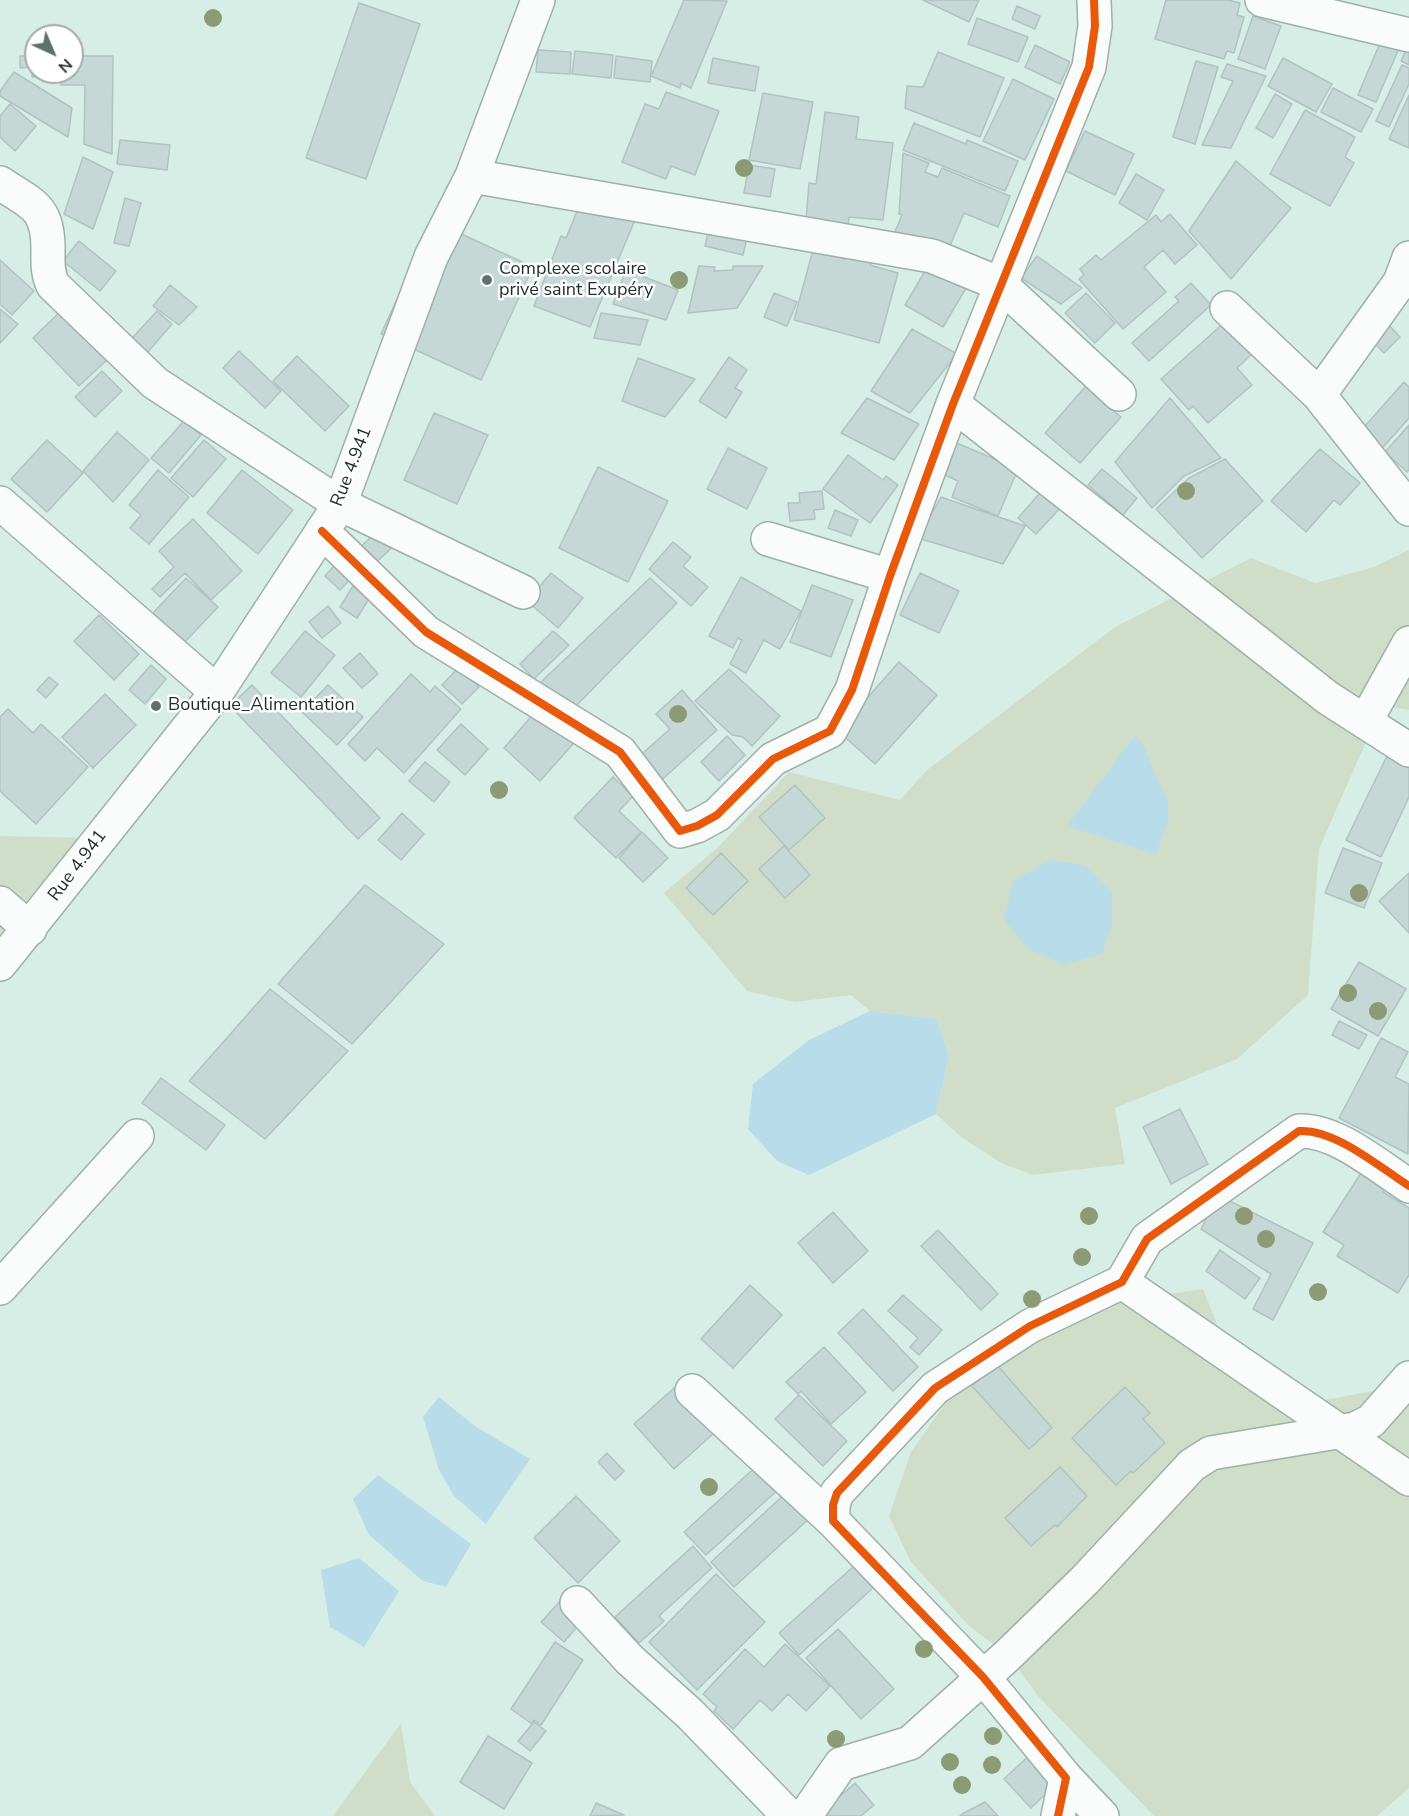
<!DOCTYPE html>
<meta charset="utf-8">
<style>
body{margin:0}
#map{position:relative;width:1409px;height:1816px;overflow:hidden;background:#d7eee6;font-family:"Nunito Sans",sans-serif}
canvas{display:block}
.north{position:absolute;left:24px;top:24px;width:60px;height:60px;box-sizing:border-box;background:#fff;border:2px solid #a5aba9;border-radius:50%;rotate:136deg;font-size:16px;font-weight:700;line-height:24px;text-align:center;color:#1d2d28}
.north::after{content:'';display:block;margin:auto;width:21px;height:27px;background:#5e716a;clip-path:polygon(50% 0,100% 100%,50% 72%,0 100%)}
</style>
<div id="map">
<canvas width="1409" height="1816"></canvas>
<div class="north">N</div>
</div>
<script>
const g = document.querySelector('canvas').getContext('2d');
g.lineJoin = 'round';
function paint(path, color) { g.fillStyle = color; g.fill(path, 'evenodd'); }
function stroke(path, color, width, dash) { g.strokeStyle = color; g.lineWidth = width; g.lineCap = dash ? 'butt' : 'round'; g.setLineDash(dash || []); g.stroke(path); }
function write(font, color, halo, rows, align = 'center') {
  g.font = font + ' "Nunito Sans",sans-serif'; g.lineWidth = 5; g.setLineDash([]); g.textBaseline = 'middle'; g.strokeStyle = halo; g.fillStyle = color; for (const [text, x, y, turn = 0] of rows) {
    g.save(); g.translate(x, y); g.rotate((+turn || 0) * Math.PI / 180); g.textAlign = isNaN(turn) ? turn : align; if (halo) g.strokeText(text, 0, 0); g.fillText(text, 0, 0); g.restore();
  }
}
const green = new Path2D(`
 M1409,550V710L1382,705L1319,849L1308,995L1237,1059L1115,1108L1125,1164L1033,1175L1001,1163L961,1137L936,1114L949,1056L937,1019L870,1011L851,995L795,1002L747,991L664,893L717,848L789,772L900,800L927,770L1115,627L1251,558L1315,583L1374,567Z
 M0,836L98,838L0,964Z
 M1203,1289L1236,1372L1287,1407L1405,1385L1409,1378V1788L1377,1816H1154L1039,1697L1008,1655L969,1626L911,1562L889,1516L911,1452L951,1395L1055,1311Z
 M401,1723L410,1782L435,1816H333Z`);
const water = new Path2D(`
 M1135,735L1145,748L1153,771L1167,798L1169,818L1156,855L1067,826Z
 M1050,860L1085,865L1112,892V924L1102,954L1063,965L1027,948L1004,919L1013,881Z
 M870,1011L937,1019L949,1056L936,1114L809,1175L777,1161L748,1129L753,1084L809,1040Z
 M439,1397L475,1426L530,1459L486,1524L454,1496L439,1470L423,1417Z
 M378,1475L471,1544L446,1587L423,1581L369,1535L353,1499Z
 M359,1558L399,1591L364,1647L330,1627L321,1570Z`);
const building = new Path2D(`
 M684,0L727,1L691,88L681,83L680,88L651,76Z
 M923,0H979L969,22Z
 M1166,0H1228L1240,3L1237,15L1244,17L1234,53L1227,51L1224,59L1155,39Z
 M359,3L420,24L366,179L306,158Z
 M1017,6L1040,16L1035,29L1012,19Z
 M1253,16L1281,26L1265,69L1238,59Z
 M977,18L1028,37L1018,62L968,44Z
 M1385,31L1403,39L1376,102L1358,95Z
 M1409,43V65L1401,61Z
 M1035,45L1070,62L1060,84L1025,67Z
 M538,50L571,52L570,74L536,72Z
 M575,51L613,55L611,78L572,74Z
 M938,52L1004,78L980,137L905,108L907,86L923,87Z
 M20,56H36V72H72V56H113L112,154L84,144L85,85H61V81H43V77H32V67L20,68Z
 M616,56L652,61L650,82L614,78Z
 M713,58L759,67L755,91L708,83Z
 M1283,58L1332,84L1316,112L1268,86Z
 M1196,61L1218,67L1195,144L1173,137Z
 M1227,64L1266,76L1231,148L1202,145L1233,81L1221,77Z
 M1402,65L1409,68V84L1389,127L1376,121Z
 M14,72L72,108L68,137L0,96V91Z
 M1013,79L1054,99L1025,160L983,141Z
 M1333,88L1373,109L1361,132L1321,112Z
 M666,92L719,111L695,175L671,166L666,179L622,162L645,104L659,109Z
 M763,93L813,102L800,169L749,160Z
 M1275,94L1292,104L1273,138L1256,128Z
 M1409,95V148L1389,139Z
 M10,104L36,126L15,151L0,137V116Z
 M1305,110L1355,137L1345,157L1354,163L1330,206L1270,174Z
 M825,112L859,117L856,139L893,143L883,220L849,217L848,226L806,221L809,183L816,184Z
 M914,123L966,144L967,140L1018,161L1005,191L903,150Z
 M1085,131L1134,154L1115,195L1066,171Z
 M120,140L170,145L167,170L117,164Z
 M903,153L929,163L925,172L938,177L942,168L1010,196L998,227L964,213L946,255L894,234L902,215L899,214Z
 M83,157L113,172L93,229L64,214Z
 M1236,161L1291,208L1231,279L1189,231Z
 M749,165L775,169L770,197L744,193Z
 M1136,174L1164,190L1147,220L1119,203Z
 M125,198L141,203L129,246L114,243Z
 M592,204L635,220L590,327L534,306L561,236L566,238L578,209L589,213Z
 M1170,214L1197,245L1175,264L1163,250L1144,267L1166,292L1123,329L1079,279L1084,275L1080,269L1096,255L1101,260L1156,215L1161,222Z
 M433,221L533,267L481,380L381,334Z
 M710,223L749,229L743,255L705,246Z
 M79,241L116,271L100,291L63,261Z
 M847,249L872,257L870,265L898,273L879,343L794,320L813,250L845,259Z
 M1037,256L1082,288L1061,304L1021,278Z
 M0,260L34,291L12,315L0,304Z
 M931,261L969,283L943,327L905,305Z
 M699,266L715,267L714,271L733,270V266H763L737,308L688,313Z
 M626,270L678,290L666,320L613,304Z
 M1191,283L1211,305L1149,361L1132,343L1179,301L1175,297Z
 M170,285L197,307L179,325L153,306Z
 M774,293L797,302L787,326L764,317Z
 M1086,293L1115,323L1095,343L1065,313Z
 M0,309L18,324L0,343Z
 M63,309L109,358L79,386L33,338Z
 M157,311L172,324L140,361L124,347Z
 M601,313L648,320L640,345L594,338Z
 M1225,322L1253,353L1237,368L1252,385L1208,423L1193,406L1189,410L1161,379Z
 M1387,323L1400,337L1384,353L1371,339Z
 M912,329L957,354L910,413L871,391Z
 M239,351L281,391L265,408L223,368Z
 M297,356L349,406L325,431L273,381Z
 M729,357L747,370L735,388L742,392L726,418L699,401Z
 M638,358L695,379L665,417L622,401Z
 M102,371L122,391L95,417L75,397Z
 M1404,382L1409,387V418L1377,454L1357,435Z
 M1086,386L1121,417L1080,463L1045,433Z
 M867,398L919,424L894,460L841,433Z
 M1170,398L1221,458L1184,476L1152,508L1115,462Z
 M434,413L488,435L457,504L404,480Z
 M184,421L201,435L169,473L151,458Z
 M1409,425V470L1407,472L1385,452Z
 M117,432L149,460L113,502L83,471Z
 M47,440L83,473L47,512L11,479Z
 M204,440L226,459L193,497L171,478Z
 M952,441L1018,469L998,516L952,497L958,481L938,472Z
 M728,448L767,468L747,509L707,489Z
 M1320,449L1360,483L1340,505L1334,500L1306,532L1271,501Z
 M848,455L883,480L886,476L898,485L870,523L823,489Z
 M1225,459L1263,501L1202,558L1156,509L1189,478Z
 M598,467L668,501L628,582L559,548Z
 M1102,469L1137,498L1123,515L1088,485Z
 M158,470L189,497L149,544L130,528L141,515L129,505Z
 M242,470L293,510L258,554L207,513Z
 M1046,486L1065,503L1036,534L1018,518Z
 M822,491L824,509L814,510L815,519L790,521L788,503H800L799,493Z
 M941,497L1025,526L1003,564L918,538Z
 M835,510L858,520L851,536L828,528Z
 M193,519L242,571L211,600L185,573L160,597L152,589L174,567L159,551Z
 M380,529L395,545L371,567L356,551Z
 M673,542L691,557L683,566L708,587L691,606L649,569Z
 M342,557L357,572L340,590L325,576Z
 M551,573L583,598L558,628L527,601Z
 M920,573L959,591L939,633L900,615Z
 M741,577L801,611L780,649L764,640L746,673L730,664L742,640L738,638L733,648L709,636Z
 M186,578L218,607L182,645L151,615Z
 M650,578L677,603L570,712L540,683Z
 M812,585L853,600L831,657L790,642Z
 M353,586L370,597L357,618L340,607Z
 M328,606L341,623L322,638L309,622Z
 M99,615L139,654L114,680L74,641Z
 M305,631L335,655L301,697L271,673Z
 M553,631L569,645L534,679L520,664Z
 M360,653L378,674L362,688L343,668Z
 M899,662L937,695L875,764L838,731Z
 M151,665L166,679L145,704L129,690Z
 M459,667L479,687L462,704L442,685Z
 M729,669L780,716L752,746L743,737L732,735L695,701Z
 M411,674L430,692L435,686L461,709L404,773L377,748L365,761L348,744Z
 M49,677L58,684L46,698L37,690Z
 M252,685L380,818L358,839L230,706Z
 M328,685L363,717L337,745L302,712Z
 M682,690L717,730L656,785L634,761L670,729L656,714Z
 M105,694L136,725L93,768L62,737Z
 M8,709L33,733L41,724L88,767L36,824L0,791V717Z
 M536,711L573,744L540,781L504,748Z
 M461,724L488,749L465,775L437,750Z
 M727,736L745,755L719,781L701,762Z
 M1387,756L1409,766V797L1381,857L1346,840Z
 M425,762L450,782L434,802L409,781Z
 M613,777L633,796L619,811L641,832L616,858L574,818Z
 M795,785L825,818L789,850L759,817Z
 M402,813L424,834L401,860L378,840Z
 M642,832L668,858L643,882L619,858Z
 M784,846L810,875L785,898L759,869Z
 M1343,848L1382,863L1364,908L1325,893Z
 M721,853L748,881L713,915L686,888Z
 M1409,873V933L1379,901Z
 M365,885L444,944L352,1044L278,984Z
 M1359,962L1406,989L1378,1036L1331,1009Z
 M270,989L348,1051L265,1139L189,1081Z
 M1339,1021L1367,1035L1359,1049L1332,1035Z
 M1381,1038L1408,1052L1395,1077L1409,1084L1408,1154L1339,1118Z
 M161,1078L225,1125L206,1150L142,1103Z
 M1180,1109L1208,1164L1171,1184L1143,1127Z
 M1363,1170L1387,1185L1383,1192L1409,1208V1275L1398,1293L1337,1256L1344,1245L1323,1232Z
 M1218,1195L1313,1243L1273,1320L1253,1309L1271,1274L1201,1229Z
 M833,1212L868,1251L833,1283L798,1243Z
 M938,1230L998,1294L981,1310L921,1246Z
 M1220,1250L1260,1278L1245,1299L1206,1271Z
 M750,1285L782,1315L733,1368L701,1339Z
 M903,1295L942,1330L919,1355L910,1347L918,1338L888,1311Z
 M863,1309L918,1367L893,1391L838,1333Z
 M824,1347L866,1392L831,1424L801,1391L798,1394L786,1382Z
 M997,1365L1052,1428L1029,1449L972,1386Z
 M1125,1387L1150,1413L1143,1419L1165,1443L1133,1473L1131,1471L1116,1485L1072,1438Z
 M674,1388L714,1433L674,1469L634,1424Z
 M799,1395L847,1441L823,1466L775,1419Z
 M607,1453L624,1471L615,1480L598,1462Z
 M760,1463L781,1487L706,1555L684,1532Z
 M1060,1467L1087,1496L1057,1527L1055,1525L1031,1546L1005,1518Z
 M787,1492L810,1518L734,1587L711,1562Z
 M576,1496L620,1541L578,1583L534,1538Z
 M693,1546L712,1568L659,1616L664,1621L639,1643L615,1617Z
 M854,1566L873,1588L799,1655L779,1633Z
 M716,1574L765,1622L697,1690L649,1642Z
 M562,1599L584,1619L564,1642L541,1622Z
 M838,1629L894,1689L861,1719L806,1658Z
 M555,1642L583,1660L541,1725L534,1720L532,1724L511,1709Z
 M785,1644L830,1686L806,1711L788,1694L772,1711L760,1700L733,1729L714,1711L717,1707L703,1694L745,1649L764,1667Z
 M534,1722L546,1731L530,1751L518,1741Z
 M488,1736L532,1763L504,1809L460,1782Z
 M1035,1750L1062,1778L1031,1808L1004,1779Z
 M855,1783L874,1805L861,1816H821L835,1793L839,1797Z
 M985,1802L998,1816H960L962,1814Z
 M596,1803L624,1815L590,1816Z`);
const street = new Path2D(`
 M1262,0L1409,35
 M472,176L932,256L1000,284L1119,394
 M0,183C31,204 48,206 48,248C48,261 47,273 53,285L155,383L340,504L523,592
 M1227,308L1319,395L1409,509
 M1319,395L1400,282L1409,258
 M953,404L1328,698L1409,750
 M0,503L217,692
 M322,531L426,632L620,752L680,831L697,826L717,815L773,759L830,731L852,690L890,576L953,404L1089,67L1095,26L1094,0
 M768,539L890,576
 M1365,722L1409,643
 M0,903L30,929
 M0,964L217,692L340,504L431,257L472,176L538,0
 M1122,1282L1409,1479
 M0,1288L137,1136
 M692,1391L833,1521
 M577,1603L630,1660L690,1714L789,1816
 M1066,1778L1102,1816
 M805,1816L841,1764L910,1743L1008,1655L1085,1580L1192,1465L1211,1453L1355,1429L1371,1421L1409,1378
 M1058,1816L1066,1778L983,1677L833,1521V1505L837,1493L935,1388L1030,1326L1122,1282L1147,1239L1299,1131C1335,1129 1378,1166 1409,1186`);
const cycleway = new Path2D(`
 M322,531L426,632L620,752L680,831L697,826L717,815L773,759L830,731L852,690L890,576L953,404L1089,67L1095,26L1094,0
 M1058,1816L1066,1778L983,1677L833,1521V1505L837,1493L935,1388L1030,1326L1122,1282L1147,1239L1299,1131C1335,1129 1378,1166 1409,1186`);
const trees = [
 [213,18],
 [744,168],
 [679,280],
 [1186,491],
 [678,714],
 [499,790],
 [1359,893],
 [1348,993],
 [1378,1011],
 [1089,1216],
 [1244,1216],
 [1266,1239],
 [1082,1257],
 [1318,1292],
 [1032,1299],
 [709,1487],
 [924,1649],
 [993,1736],
 [836,1739],
 [950,1762],
 [992,1765],
 [962,1785]
];
const markers = [
 [487,280,6,"#5e716a"],
 [156,706,6,"#5e716a"]
];
const poiNames = [
 ["Complexe scolaire",499,270],
 ["privé saint Exupéry",499,291],
 ["Boutique_Alimentation",168,706]
];
const streetNames = [
 ["Rue 4.941",352,467,-69],
 ["Rue 4.941",78,866,-53]
];
paint(green, '#d0dec9');
paint(water, '#b8dcea');
paint(building, '#c5d8d6');
stroke(building, '#b1c3c0', 1.5);
stroke(street, '#9eb0aa', 36);
stroke(street, '#f9fcfb', 33);
stroke(cycleway, '#e8590c', 8);
g.fillStyle = '#8c9b76';
for (const [x, y] of trees) { g.beginPath(); g.arc(x, y, 9, 0, 2 * Math.PI); g.fill(); }
for (const [x, y, r, color] of markers) { const dot = new Path2D(); dot.arc(x, y, r, 0, 2 * Math.PI); g.fillStyle = color; g.fill(dot); stroke(dot, '#fff', 2); }
write('18px', '#1d2d28', '#fff', poiNames, 'left');
write('18px', '#1d2d28', '#fff', streetNames);
</script>
